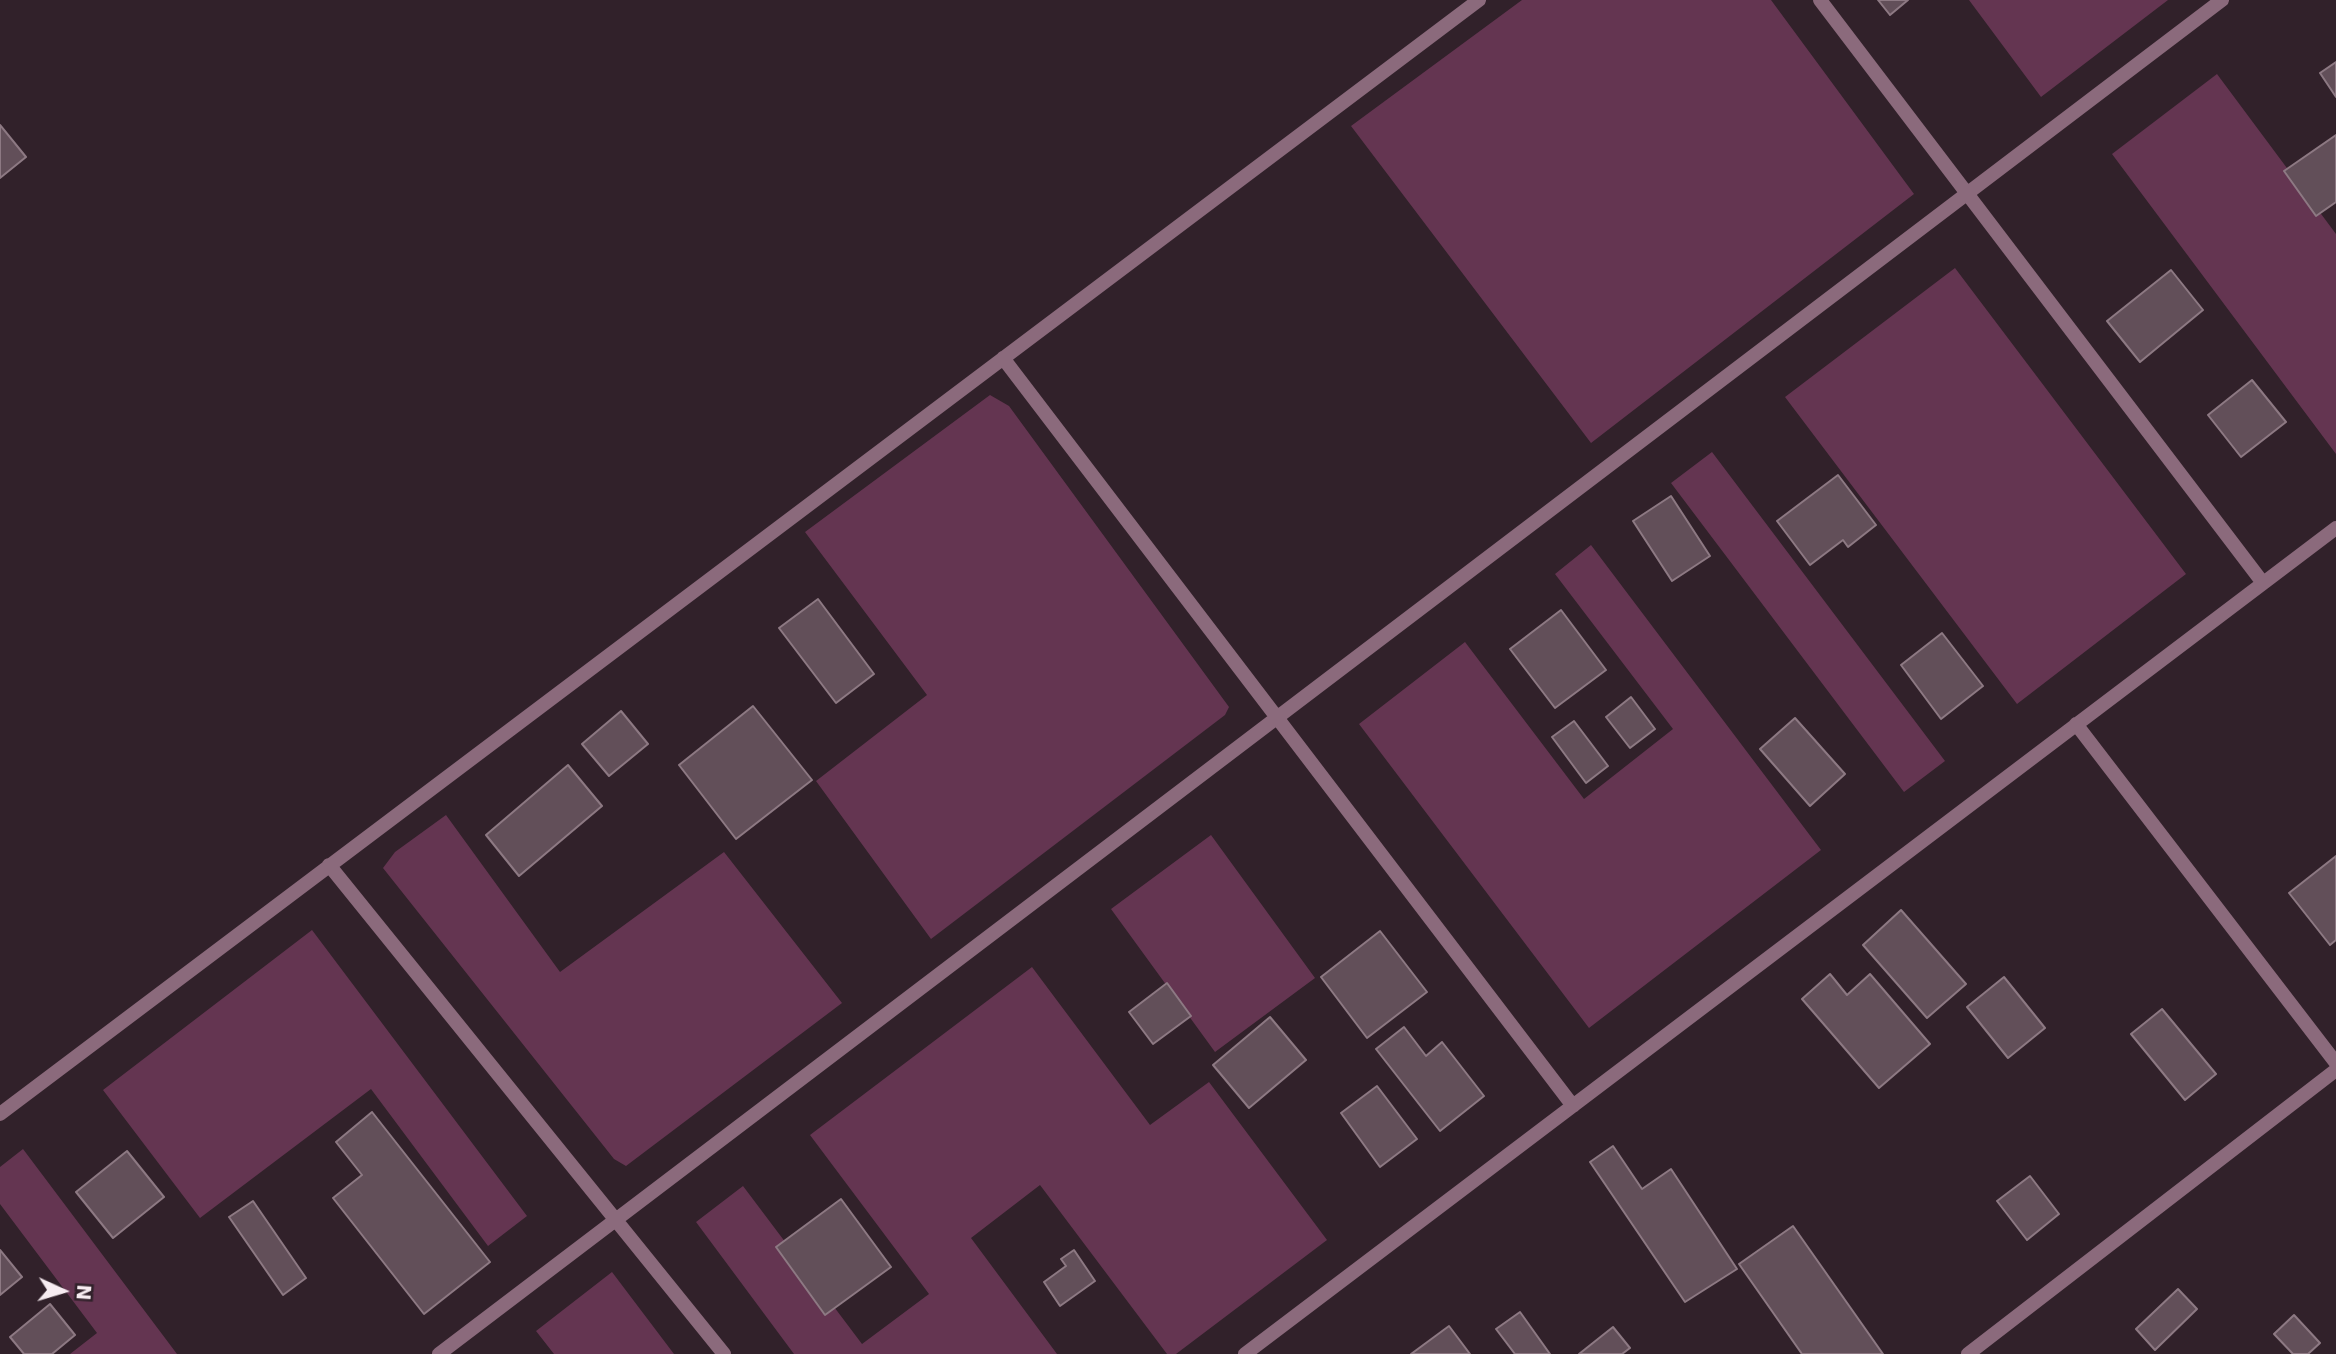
<!DOCTYPE html>
<style>
body{margin:0}
#map{position:relative;width:2336px;height:1354px;overflow:hidden;background:#31212a;font-family:"DejaVu Sans",sans-serif}
canvas{display:block}
.north{position:absolute;left:28px;top:1256px;width:70px;height:70px;-webkit-text-stroke:5px #31212a;paint-order:stroke;rotate:94deg;font-size:19px;font-weight:700;line-height:28px;text-align:center;color:#f7ecf1}
.north::after{content:'';display:block;margin:auto;width:24px;height:32px;background:#f7ecf1;clip-path:polygon(50% 0,100% 100%,50% 72%,0 100%)}
</style>
<div id="map">
<canvas width="2336" height="1354"></canvas>
<div class="north">N</div>
</div>
<script>
const g = document.querySelector('canvas').getContext('2d');
g.lineJoin = 'round';
function paint(path, color) { g.fillStyle = color; g.fill(path, 'evenodd'); }
function stroke(path, color, width, dash) { g.strokeStyle = color; g.lineWidth = width; g.lineCap = dash ? 'butt' : 'round'; g.setLineDash(dash || []); g.stroke(path); }
const green = new Path2D(`
 M1522,0H1771L1914,194L1591,443L1351,126Z
 M1969,0H2168L2041,97Z
 M2217,74L2336,234V454L2112,154Z
 M1955,268L2186,574L2017,704L1785,397Z
 M990,395L1009,406L1229,707L1225,715L931,939L816,781L927,695L805,532Z
 M1712,452L1945,761L1904,792L1671,483Z
 M1591,545L1821,850L1589,1028L1359,724L1465,642L1584,799L1673,729L1555,574Z
 M446,815L560,972L724,852L842,1003L626,1166L614,1159L383,868L395,852Z
 M1211,835L1315,978L1215,1052L1111,909Z
 M312,930L527,1216L488,1246L371,1089L200,1218L103,1090Z
 M1032,967L1150,1125L1209,1082L1327,1240L1176,1354H1167L1040,1185L971,1238L1057,1354H794L696,1222L743,1186L862,1344L929,1294L810,1135Z
 M23,1149L177,1354H70L97,1333L0,1204V1167Z
 M612,1272L674,1354H554L536,1331Z`);
const building = new Path2D(`
 M1878,0H1908L1890,15Z
 M2336,62V97L2320,73Z
 M0,125L26,157L0,178Z
 M2336,135V202L2316,216L2284,171Z
 M2171,270L2203,310L2140,362L2107,321Z
 M2252,380L2286,422L2241,457L2208,415Z
 M1838,475L1876,525L1848,547L1843,540L1810,565L1777,521Z
 M1671,496L1710,556L1672,581L1633,521Z
 M818,599L874,674L836,703L779,628Z
 M1561,610L1606,670L1555,708L1510,649Z
 M1942,633L1983,686L1941,719L1901,665Z
 M1631,697L1655,729L1630,748L1606,717Z
 M753,706L812,780L736,839L679,765Z
 M621,711L648,744L609,776L582,744Z
 M1795,718L1845,774L1810,806L1760,749Z
 M1574,721L1608,766L1586,783L1552,737Z
 M568,765L602,806L519,876L486,835Z
 M2336,856V940L2330,945L2289,893Z
 M1901,910L1966,984L1927,1018L1863,945Z
 M1380,931L1427,992L1367,1038L1321,977Z
 M1830,974L1847,995L1870,974L1930,1044L1879,1088L1802,999Z
 M2004,977L2045,1028L2008,1058L1967,1007Z
 M1167,983L1191,1016L1153,1044L1129,1012Z
 M2162,1009L2216,1074L2185,1100L2131,1034Z
 M1270,1017L1306,1060L1249,1108L1213,1065Z
 M1404,1027L1426,1056L1442,1042L1484,1096L1440,1131L1376,1049Z
 M1377,1086L1417,1139L1380,1167L1341,1113Z
 M372,1112L490,1262L424,1314L333,1198L362,1175L336,1142Z
 M1613,1146L1642,1189L1671,1169L1737,1269L1685,1302L1590,1162Z
 M127,1151L164,1197L113,1238L76,1192Z
 M2030,1176L2059,1214L2027,1240L1997,1201Z
 M841,1199L891,1267L825,1315L776,1247Z
 M253,1201L306,1278L283,1295L229,1217Z
 M1793,1226L1883,1354H1802L1739,1264Z
 M0,1250L22,1277L0,1295Z
 M1074,1250L1095,1281L1060,1306L1044,1282L1066,1266L1061,1259Z
 M2178,1289L2197,1309L2155,1350L2136,1329Z
 M50,1304L75,1335L52,1354H24L10,1337Z
 M1520,1312L1550,1354H1515L1496,1329Z
 M2294,1315L2320,1343L2308,1354H2293L2274,1334Z
 M1449,1326L1470,1354H1411Z
 M1613,1327L1630,1348L1622,1354H1579Z`);
const street = new Path2D(`
 M1820,0L2263,583
 M1003,358L1573,1106
 M2076,724L2336,1063
 M329,865L724,1354
 M0,1114L1479,0
 M439,1354L2222,0
 M1245,1354L2336,528
 M1968,1354L2336,1070`);
paint(green, '#643551');
paint(building, '#624f59');
stroke(building, '#8d7983', 2);
stroke(street, '#8b6a7c', 14);
</script>
